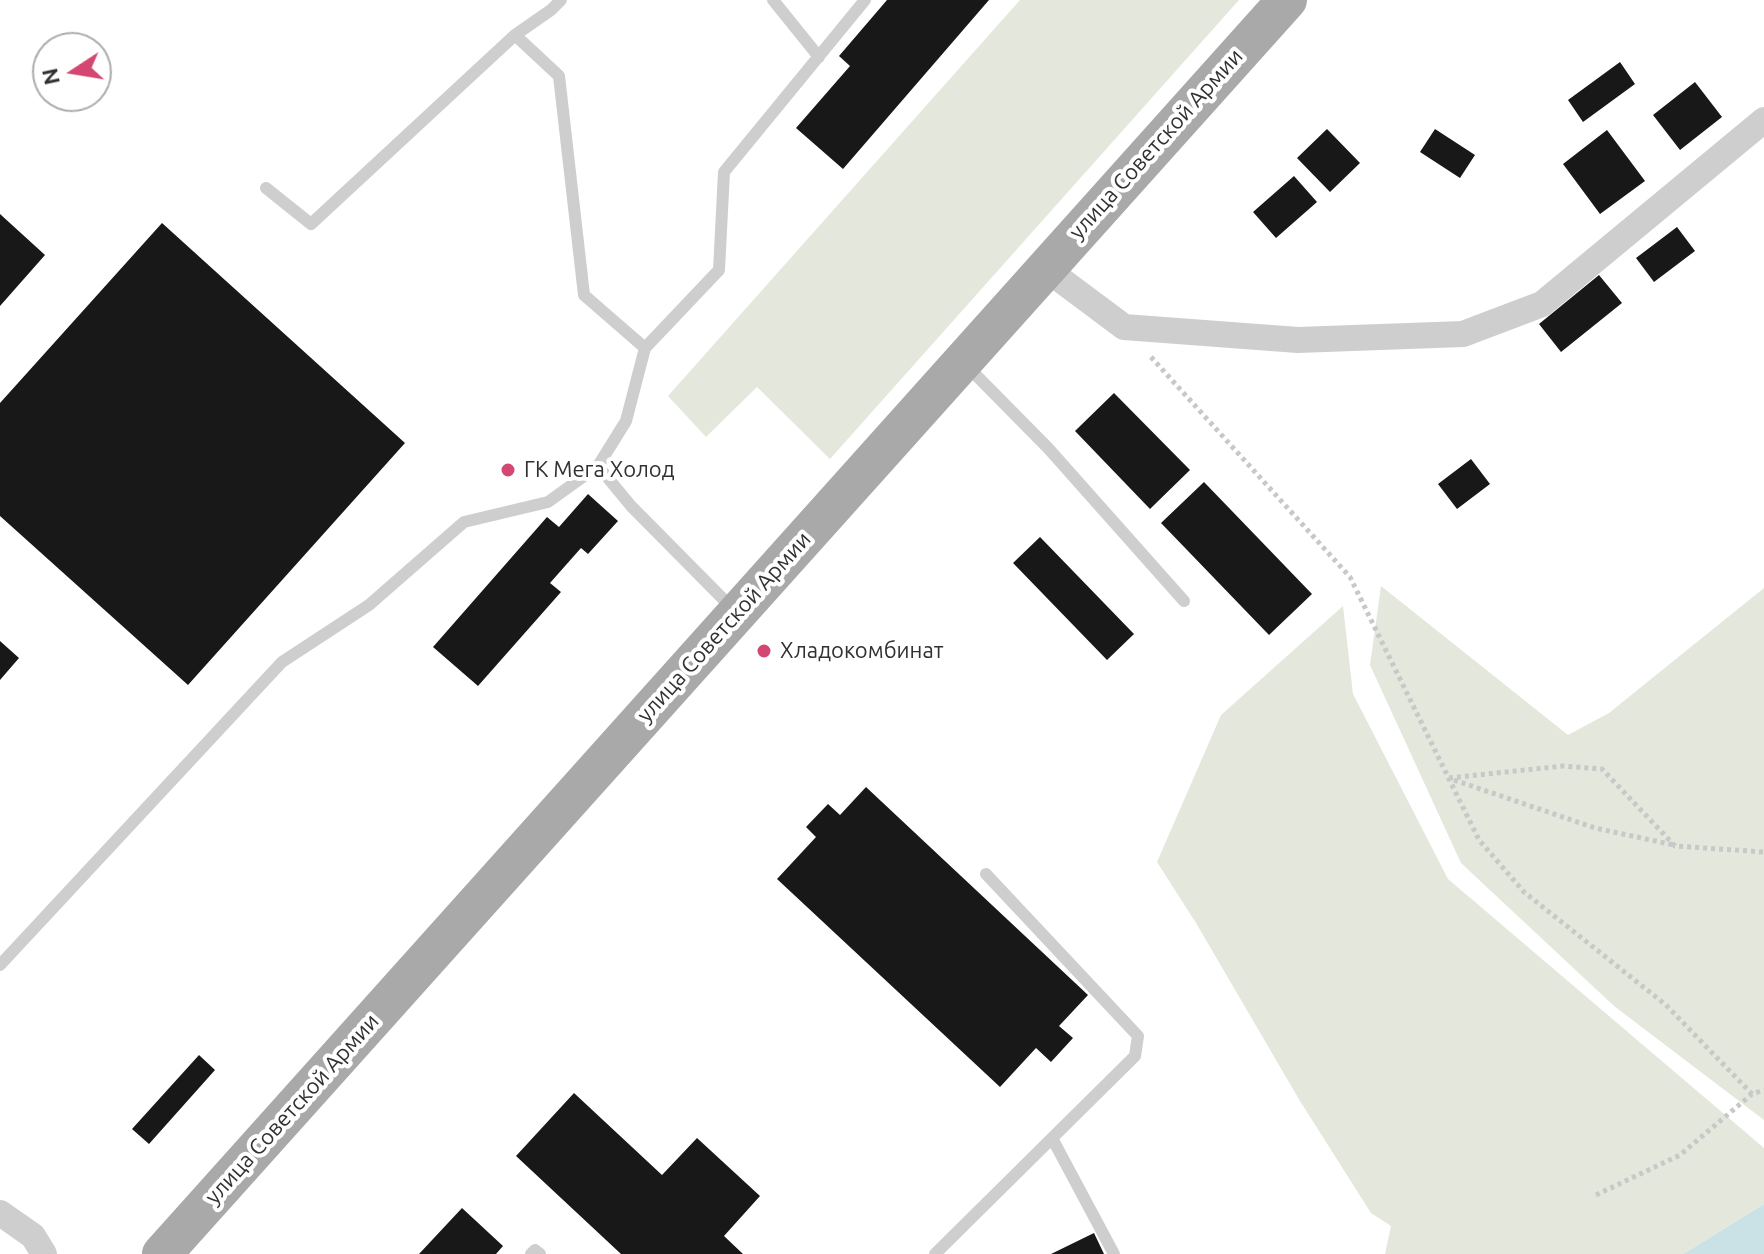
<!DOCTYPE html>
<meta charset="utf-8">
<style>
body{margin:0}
#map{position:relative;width:1764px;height:1254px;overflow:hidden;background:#fff;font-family:Ubuntu,sans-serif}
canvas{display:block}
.north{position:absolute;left:32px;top:32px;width:80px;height:80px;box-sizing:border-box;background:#fff;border:2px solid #adadad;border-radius:50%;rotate:258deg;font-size:22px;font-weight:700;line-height:32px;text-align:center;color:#313131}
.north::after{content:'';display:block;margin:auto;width:28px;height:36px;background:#d44772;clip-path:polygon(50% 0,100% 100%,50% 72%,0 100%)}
</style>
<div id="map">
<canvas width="1764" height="1254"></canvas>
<div class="north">N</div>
</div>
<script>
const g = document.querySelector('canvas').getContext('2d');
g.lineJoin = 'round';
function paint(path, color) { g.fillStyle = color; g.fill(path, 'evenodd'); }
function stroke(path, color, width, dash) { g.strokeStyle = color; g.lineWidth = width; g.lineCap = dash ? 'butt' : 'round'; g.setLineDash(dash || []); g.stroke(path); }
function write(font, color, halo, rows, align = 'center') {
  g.font = font + ' Ubuntu,sans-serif'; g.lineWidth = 8; g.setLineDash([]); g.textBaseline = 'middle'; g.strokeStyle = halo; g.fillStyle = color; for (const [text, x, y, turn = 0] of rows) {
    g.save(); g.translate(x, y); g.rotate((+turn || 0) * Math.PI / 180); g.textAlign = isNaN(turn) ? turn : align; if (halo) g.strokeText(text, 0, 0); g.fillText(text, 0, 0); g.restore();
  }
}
const green = new Path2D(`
 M1020,0H1239L830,459L757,387L706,437L668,396Z
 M1381,586L1568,735L1609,713L1764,588V1120L1614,1006L1461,863L1370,665Z
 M1343,606L1353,694L1448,879L1764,1148V1204L1683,1254H1385L1391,1226L1371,1213L1300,1101L1196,923L1157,862L1221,715Z`);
const water = new Path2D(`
 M1764,1204V1254H1683L1688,1251Z`);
const building = new Path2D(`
 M887,0H989L843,169L796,128L850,66L839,56Z
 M1620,62L1635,84L1583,122L1568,100Z
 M1695,82L1722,117L1680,150L1653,115Z
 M1327,129L1360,163L1330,192L1297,158Z
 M1435,129L1475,155L1460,178L1420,152Z
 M1607,130L1645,181L1600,214L1563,164Z
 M1294,176L1317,202L1276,238L1253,212Z
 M0,214L45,255L0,306Z
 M162,223L405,443L188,685L0,516V403Z
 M1677,227L1695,251L1654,282L1636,258Z
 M1599,275L1622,303L1561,352L1539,324Z
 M1114,393L1190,470L1150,509L1075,431Z
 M1471,459L1490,484L1457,509L1438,484Z
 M1204,482L1312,594L1269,635L1161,523Z
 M588,494L618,521L588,554L581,548L550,583L561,592L478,686L433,647L547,517L559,527Z
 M1040,537L1134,634L1107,660L1013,563Z
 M0,641L19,658L0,680Z
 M866,787L1088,995L1059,1026L1073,1038L1051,1062L1036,1048L1000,1087L777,879L816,837L806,827L828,804L840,815Z
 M199,1055L215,1070L149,1144L132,1129Z
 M574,1093L662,1175L697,1138L760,1196L724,1236L743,1254H621L516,1156Z
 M462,1208L503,1246L496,1254H419Z
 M1094,1233L1104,1254H1051Z`);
const path = new Path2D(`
 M1151,357L1350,577L1479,840L1524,892L1666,1005L1752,1094L1764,1090
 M1449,778L1563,766L1602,769L1675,846L1764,852
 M1454,780L1595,828L1674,845
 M1596,1195L1680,1155L1752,1094`);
const lane = new Path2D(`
 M773,0L819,57
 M515,35L551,10L561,0
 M266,188L311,224L515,35L559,76L584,295L645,348
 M967,366L1048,448L1184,601
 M598,466L626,421L645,348L719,270L724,172L865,0
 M0,965L282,662L369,605L464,522L548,502L598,466L631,506L734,610
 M1052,1138L1114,1254
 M531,1254L535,1250L540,1254
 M935,1254L1135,1056L1138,1036L986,874`);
const street = new Path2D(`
 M1045,268L1124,327L1298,340L1463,334L1542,304L1764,120
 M0,1213L33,1236L44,1254`);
const primary = new Path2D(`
 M162,1254L1287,0`);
const markers = [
 [508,470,8,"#d44772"],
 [764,651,8,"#d44772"]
];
const streetNames = [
 ["улица Советской Армии",1156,144,-48],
 ["улица Советской Армии",724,627,-48],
 ["улица Советской Армии",292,1109,-48]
];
const poiNames = [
 ["ГК Мега Холод",524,470],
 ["Хладокомбинат",780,651]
];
paint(green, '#e4e7db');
paint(water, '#cae2e6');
paint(building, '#181818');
stroke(path, '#c8c8c8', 5, [4, 4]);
stroke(lane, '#cecece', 12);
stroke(street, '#cecece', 26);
stroke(primary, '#a9a9a9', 40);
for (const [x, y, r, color] of markers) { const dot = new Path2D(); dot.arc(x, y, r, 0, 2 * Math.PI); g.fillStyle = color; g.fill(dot); stroke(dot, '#fff', 3); }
write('22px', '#313131', '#fff', streetNames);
write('22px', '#313131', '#fff', poiNames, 'left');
</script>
